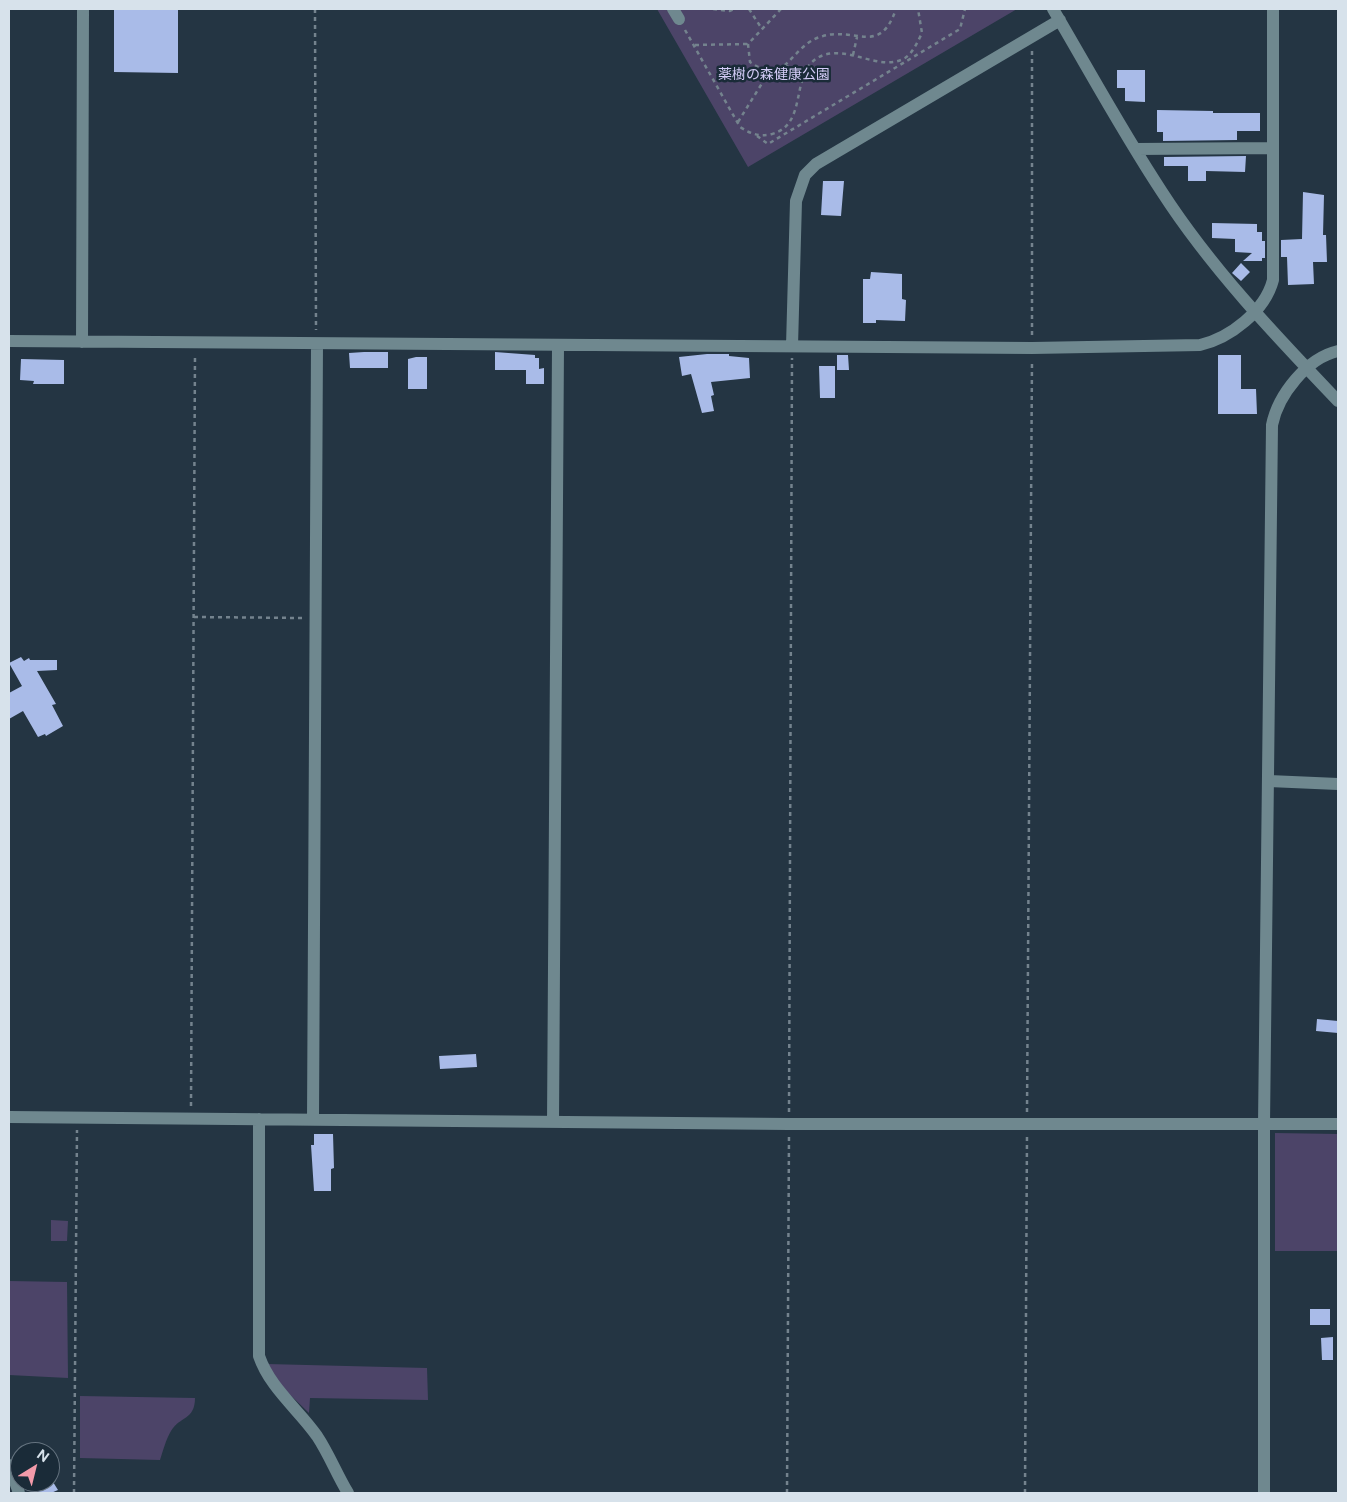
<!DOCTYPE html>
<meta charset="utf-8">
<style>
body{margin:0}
#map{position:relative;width:1347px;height:1502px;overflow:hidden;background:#243543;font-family:"Public Sans",sans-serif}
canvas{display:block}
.frame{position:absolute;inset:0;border:10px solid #d7e2eb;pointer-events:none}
.north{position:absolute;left:10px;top:1442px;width:50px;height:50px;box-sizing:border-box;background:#1a2b38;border:1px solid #667480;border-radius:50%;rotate:36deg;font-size:14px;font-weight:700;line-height:20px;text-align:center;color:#d7e2eb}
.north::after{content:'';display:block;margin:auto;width:18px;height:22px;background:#f39aa9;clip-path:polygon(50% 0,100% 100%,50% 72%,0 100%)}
</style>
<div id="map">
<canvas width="1347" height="1502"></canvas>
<div class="frame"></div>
<div class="north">N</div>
</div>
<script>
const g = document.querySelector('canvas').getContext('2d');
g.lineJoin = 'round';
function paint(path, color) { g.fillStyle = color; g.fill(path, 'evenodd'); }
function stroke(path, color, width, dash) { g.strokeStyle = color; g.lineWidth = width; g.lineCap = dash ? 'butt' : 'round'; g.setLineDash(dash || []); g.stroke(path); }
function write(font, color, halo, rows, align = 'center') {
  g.font = font + ' "Public Sans","Noto Sans JP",sans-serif'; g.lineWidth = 5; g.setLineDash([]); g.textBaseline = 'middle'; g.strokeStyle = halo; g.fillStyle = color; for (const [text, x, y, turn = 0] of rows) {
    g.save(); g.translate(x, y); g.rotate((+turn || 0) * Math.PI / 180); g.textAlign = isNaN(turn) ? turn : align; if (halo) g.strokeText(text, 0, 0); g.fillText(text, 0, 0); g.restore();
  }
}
const green = new Path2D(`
 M657,9H1017L748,167Z
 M1275,1133L1338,1134V1251H1275Z
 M51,1220L68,1221L67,1241H51Z
 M9,1281L67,1282L68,1378L9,1375Z
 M267,1364L427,1368L428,1400L310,1398L309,1413L279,1384Z
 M80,1396L195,1398C195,1420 180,1416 171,1431C166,1439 163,1451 160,1460L80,1458Z`);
const building = new Path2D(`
 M114,9H178V73L114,72Z
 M1117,70H1145V102L1125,101V88H1117Z
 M1157,110L1213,111V113H1260V131H1237V140L1163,141V132H1157Z
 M1246,156L1245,172L1206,171V181H1188V166H1164V157Z
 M823,181H844L841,216L821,215Z
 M1303,192L1324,195L1323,235H1326L1327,262H1313L1314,284L1288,285L1287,257H1281V240L1302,239Z
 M1212,223L1257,224V232H1262V241H1265V258H1262V261H1243L1252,253L1235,252V239L1212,238Z
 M1241,263L1250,272L1241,281L1232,273Z
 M871,272L902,274V299L906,300L905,321L876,320V323H863V279H870Z
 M364,352H388V368H350L349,353Z
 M495,352L535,355V358H539V369L544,368V384H526V370H495Z
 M707,354H729V356L749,358L750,378L711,382L714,395L711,396L714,411L702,413L691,374L682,376L679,357Z
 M837,355H848L849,370H837Z
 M1218,355H1241V389H1256L1257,414H1218Z
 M416,357H427V389H408V359Z
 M21,359L64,360V384H33L34,381L20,380Z
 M819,366H835V398H820Z
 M21,657L24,661L29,658L30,660H57V670L37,671L56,704L52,705L63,726L46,736L45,734L38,737L23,711L9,719V693L22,686L9,663Z
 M1317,1019L1338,1021V1033L1316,1031Z
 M476,1054L477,1067L440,1069L439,1056Z
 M314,1134H333L334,1168L331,1169V1191H314L311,1145H314Z
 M1310,1309H1330V1325H1310Z
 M1333,1337V1360H1322L1321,1338Z
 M33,1482H53L58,1490L51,1493H39Z`);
const path = new Path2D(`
 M315,9L316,330
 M713,9L730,11L734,9
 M749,9L762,29
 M781,9L748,44L750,62C787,89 790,44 823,36C856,27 880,56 896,9
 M685,30L740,127C751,134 759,137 772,134C809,124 789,73 819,57C847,43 879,73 905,58C913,53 918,41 922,33L918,9
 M695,45L748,44
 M853,55L857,37
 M785,65L804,76
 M738,122L769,72
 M757,136L768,144L960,29L965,9
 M1032,335V50
 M194,617L303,618
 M191,1106L195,355
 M789,1112L792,358
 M1027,1112L1032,360
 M74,1493L77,1130
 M787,1493L789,1135
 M1025,1493L1027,1135`);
const minor = new Path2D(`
 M673,9L679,19
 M1053,9C1089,70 1123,133 1162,192C1211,268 1276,336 1338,401
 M1136,149L1273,148
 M9,341L1032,348L1200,345C1230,338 1265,311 1273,280V9
 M82,342L83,9
 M792,346L796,201L805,175L816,164L1060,20
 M1269,781L1338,784
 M9,1117L789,1124H1338
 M313,1118L317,344
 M259,1119V1356C270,1388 298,1409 317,1436C329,1454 337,1475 348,1493
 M553,1122L558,346
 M9,1465L19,1493
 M1264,1493V1124L1272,425C1278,395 1307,358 1338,351`);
const parkNames = [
 ["薬樹の森健康公園",774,75]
];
paint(green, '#4c4468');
paint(building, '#a9bbe8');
stroke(path, '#74838e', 2.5, [4, 4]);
stroke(minor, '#6f888f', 12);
write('14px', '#d4ccf7', '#1a2b38', parkNames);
</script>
